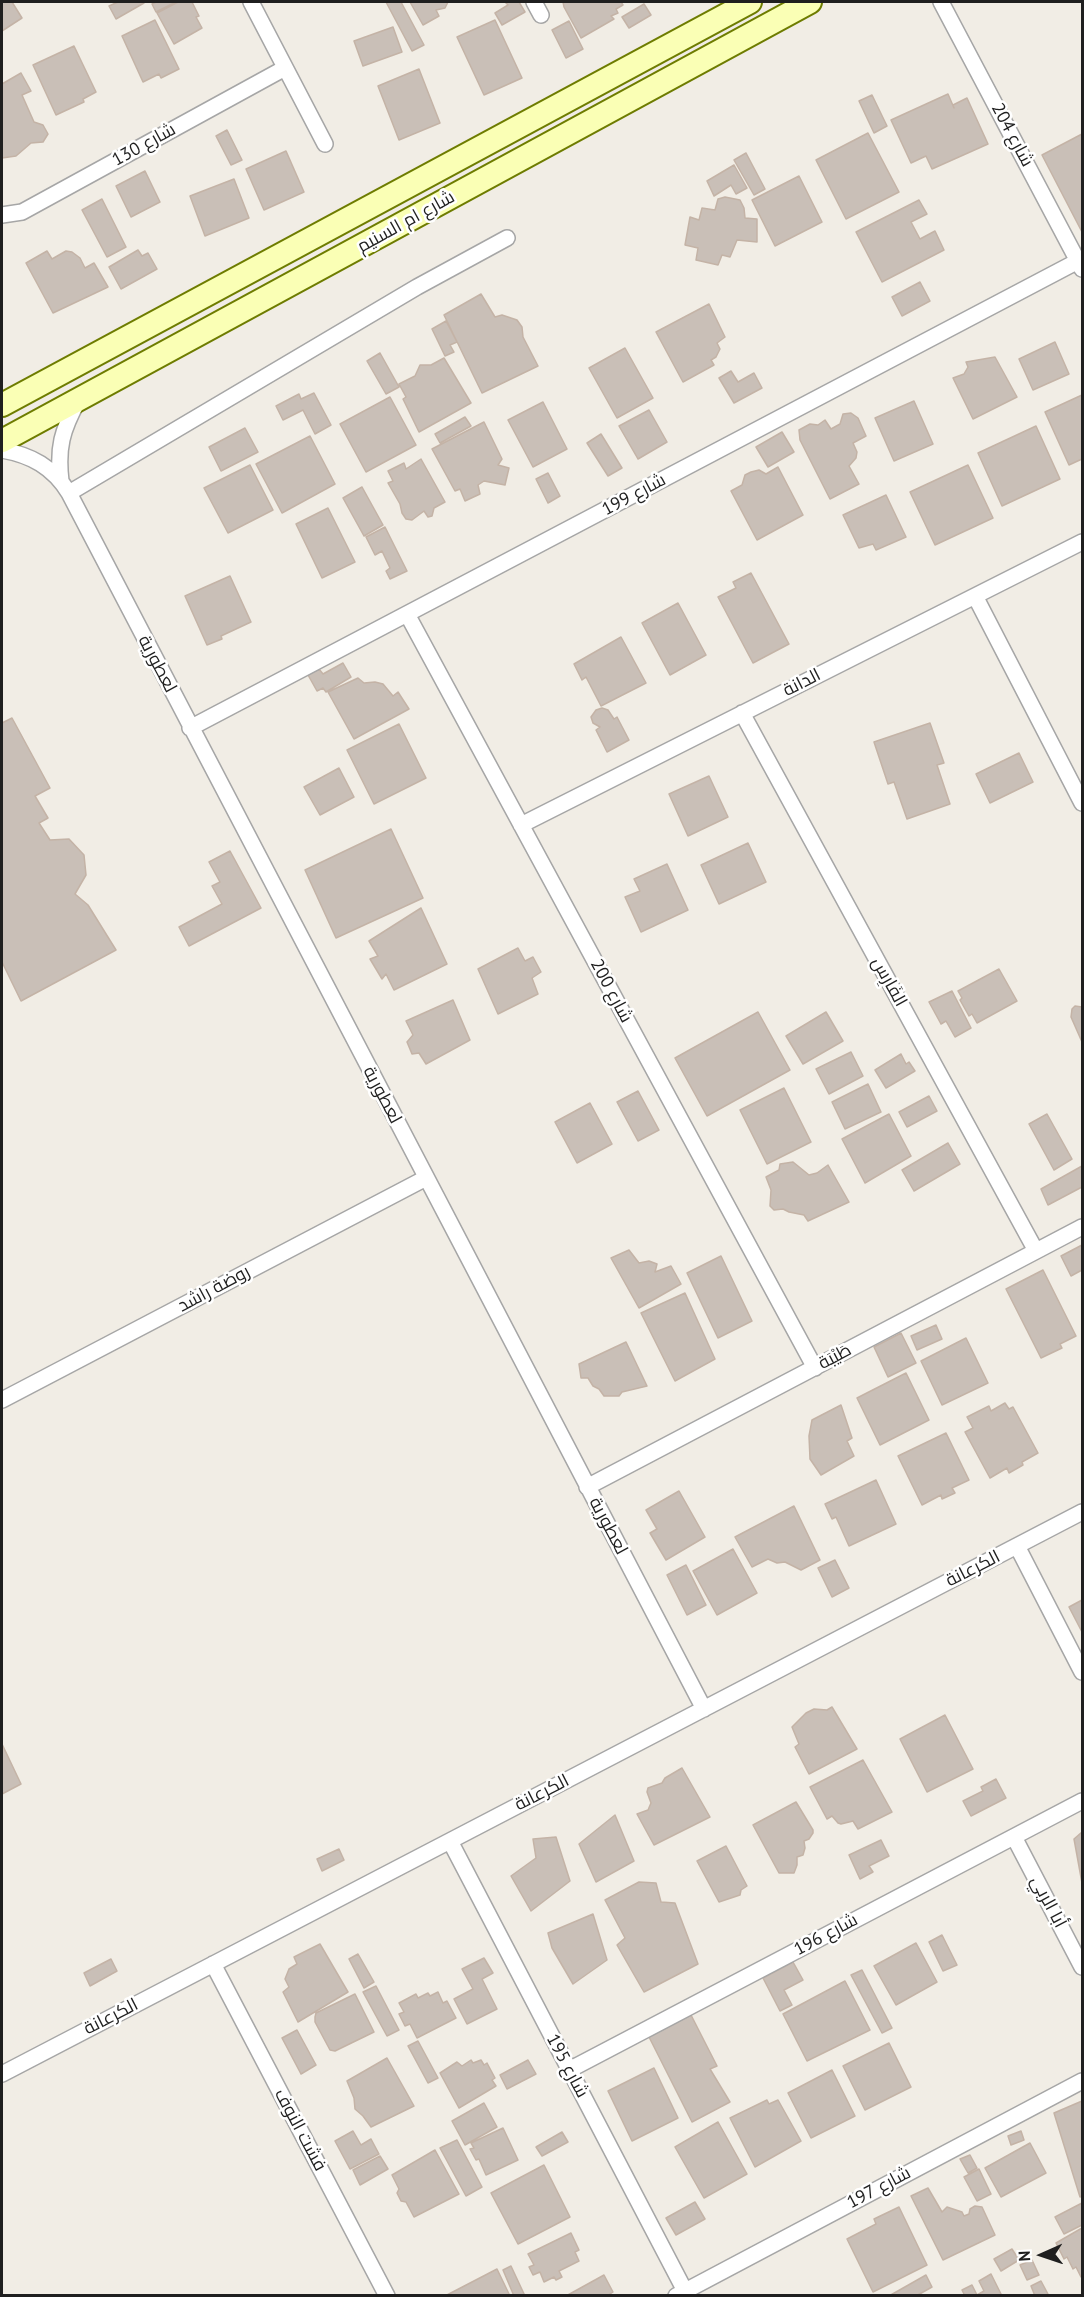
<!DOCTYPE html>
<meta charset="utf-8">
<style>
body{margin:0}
#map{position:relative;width:1084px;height:2297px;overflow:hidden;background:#f1ede5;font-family:"PT Sans",sans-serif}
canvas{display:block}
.frame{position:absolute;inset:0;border:3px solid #1f1f1f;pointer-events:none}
.north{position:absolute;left:1012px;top:2225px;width:60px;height:60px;-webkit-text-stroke:4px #fff;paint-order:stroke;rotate:267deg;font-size:16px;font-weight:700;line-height:24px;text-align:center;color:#1f1f1f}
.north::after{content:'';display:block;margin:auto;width:21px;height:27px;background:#1f1f1f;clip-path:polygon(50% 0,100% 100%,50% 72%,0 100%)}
</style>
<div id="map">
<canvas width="1084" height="2297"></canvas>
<div class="frame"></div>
<div class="north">N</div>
</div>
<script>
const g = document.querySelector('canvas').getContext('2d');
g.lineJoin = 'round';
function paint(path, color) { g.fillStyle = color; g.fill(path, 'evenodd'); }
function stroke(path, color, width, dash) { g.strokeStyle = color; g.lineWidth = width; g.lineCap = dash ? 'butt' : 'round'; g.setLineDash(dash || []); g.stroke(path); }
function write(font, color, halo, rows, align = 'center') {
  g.font = font + ' "PT Sans",Cairo,sans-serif'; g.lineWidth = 5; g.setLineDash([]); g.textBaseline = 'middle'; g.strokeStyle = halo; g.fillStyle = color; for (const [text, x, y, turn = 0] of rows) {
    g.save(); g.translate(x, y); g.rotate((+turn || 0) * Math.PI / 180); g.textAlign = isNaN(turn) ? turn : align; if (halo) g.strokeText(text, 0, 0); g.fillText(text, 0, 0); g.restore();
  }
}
const building = new Path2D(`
 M2,2H12L22,18L2,31Z
 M118,2H143L144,3L116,19L109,6Z
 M156,2H176L156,12L152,4Z
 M178,2H192L199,16L196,17L202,28L174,44L157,13Z
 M386,2H401L424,45L412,51Z
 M410,2H448L445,8L436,10L439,16L423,25Z
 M505,2H519L525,12L502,25L495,13L508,5Z
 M563,2H621L623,5L616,9L618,13L611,16L614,19L581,38L564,7Z
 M644,4L651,15L629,28L622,17Z
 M155,20L179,69L161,78L159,74L143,82L122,36Z
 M495,20L522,78L484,95L457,37Z
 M569,21L583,49L566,58L552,30Z
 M393,27L402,52L363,66L354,41Z
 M74,46L96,92L83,99L84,102L56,115L33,65Z
 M419,69L440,123L399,140L378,86Z
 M21,73L31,91L22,95L34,122L43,125L48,134L43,142L31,143L16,156L2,158V84Z
 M948,94L954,108L953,105L967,98L988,144L932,169L926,156L911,163L891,120Z
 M872,95L887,126L874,133L859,101Z
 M227,130L242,160L231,165L216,136Z
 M868,133L899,192L846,219L816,160Z
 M1082,134V232L1042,155Z
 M286,151L304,192L264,210L246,169Z
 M746,153L765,189L754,195L734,160Z
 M734,165L747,188L736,194L731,185L714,196L707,181Z
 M145,171L160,202L131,217L116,186Z
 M799,176L822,222L775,246L752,200Z
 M234,179L249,218L205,236L190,196Z
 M725,197L740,200L744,208L745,218L757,219V242L737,240L730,257L722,255L718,265L696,260L698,248L685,245L690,217L699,220L702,208L715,210L718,199Z
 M102,199L126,247L107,257L82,210Z
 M919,200L927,214L911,222L920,239L935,231L944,250L882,282L856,232Z
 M138,250L142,256L148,253L157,269L121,289L109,267Z
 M47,251L52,259L66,251L72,252L80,258L85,268L94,263L108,287L53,313L26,263Z
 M920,282L930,301L902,316L892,297Z
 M481,294L495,317L502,315L517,320L522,327L523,337L538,366L482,393L444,315Z
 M709,304L725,337L717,343L720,349L716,357L711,360L714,365L683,382L656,332Z
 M446,321L457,342L450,345L454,352L445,356L432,329Z
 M1055,342L1069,374L1033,390L1019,359Z
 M625,348L653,398L617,418L589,368Z
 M380,353L399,387L386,394L367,361Z
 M995,357L1017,397L973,419L953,378L964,374L968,367L966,362Z
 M444,358L471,403L419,432L403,399L406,397L399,384L415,376L420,365H431Z
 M731,371L738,382L754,373L762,388L734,403L719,378Z
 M314,393L331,425L315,434L303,410L283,420L276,406L299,394L301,399Z
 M1082,395V459L1069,465L1045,412Z
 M390,397L416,445L366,472L340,424Z
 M914,401L933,444L894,461L875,418Z
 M543,402L567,449L533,467L508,420Z
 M649,410L667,442L638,459L619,426Z
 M851,413L858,418L866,436L853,443L857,452L856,458L849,466L859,484L830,499L800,440L799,430L810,424L818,425L825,420L831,429L840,424L843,414Z
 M465,417L471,426L440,443L435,434Z
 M484,422L502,459L498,465L509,468L505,485L484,481L478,485L480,494L465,501L460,489L455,491L432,449Z
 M1036,426L1060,479L1002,506L978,453Z
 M245,428L258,452L221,471L209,447Z
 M782,432L794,452L768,467L756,447Z
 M601,434L622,468L608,476L587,443Z
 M310,436L335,484L282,513L256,464Z
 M421,459L445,502L434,508L432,516L428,517L424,511L412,520L406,519L402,513L400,504L388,483L393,481L388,471L404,463L406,469Z
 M250,465L273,510L228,533L204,488Z
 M968,465L993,518L935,545L910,492Z
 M778,467L803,515L757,540L731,491L742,485L745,475L751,472L759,470L766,474Z
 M548,473L560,496L548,503L536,479Z
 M362,487L383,525L364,536L343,498Z
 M886,495L906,537L876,550L873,544L859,548L843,515Z
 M328,508L355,562L322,578L296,524Z
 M385,527L407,571L390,579L386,571L390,568L382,551L375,555L366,537Z
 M751,573L789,644L753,663L718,597L736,588L733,582Z
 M230,576L251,622L221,636L222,639L207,645L185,596Z
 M678,603L706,655L670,675L642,623Z
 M621,637L646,683L601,706L586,677L582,680L574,664Z
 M343,663L351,677L326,692L323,688L317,691L308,675L319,669L323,674Z
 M358,678L364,683L375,682L383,684L393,696L398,692L409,709L354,739L328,692Z
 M602,708L608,710L614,719L617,717L629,740L607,752L596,730L600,727L593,723L591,717L596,710Z
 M12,718L50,788L35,796L48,818L39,823L50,840L69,839L84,855L86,875L75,894L88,905L116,950L21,1001L2,962V723Z
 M930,723L944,763L937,765L950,804L907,819L894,782L888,784L874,742Z
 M399,724L426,778L374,804L347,750Z
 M1019,753L1033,782L990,803L976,774Z
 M339,768L354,797L320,815L304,787Z
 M709,776L728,817L688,836L669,794Z
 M391,829L423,898L336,938L305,870Z
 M748,843L766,882L719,904L701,865Z
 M230,851L261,908L189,946L179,927L222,904L212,886L220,882L209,862Z
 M667,864L688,910L641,932L625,897L640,891L634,879Z
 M421,908L447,964L394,990L386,974L382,979L370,959L378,956L369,941Z
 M518,948L525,961L533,957L541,972L532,978L538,994L498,1014L478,969Z
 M999,969L1017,1001L977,1023L972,1014L969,1016L960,1000L962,998L958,991Z
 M952,991L971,1028L955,1037L946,1021L941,1024L929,1002Z
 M453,1000L470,1040L426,1064L419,1053L412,1054L407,1042L413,1035L406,1021Z
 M1075,1006L1082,1007V1042L1071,1017L1072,1009Z
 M758,1012L790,1070L707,1116L675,1058Z
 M826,1012L843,1041L803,1064L786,1036Z
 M851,1052L863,1076L829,1094L816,1069Z
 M901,1054L906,1064L909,1062L915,1071L886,1088L875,1070Z
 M868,1084L881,1112L845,1129L832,1102Z
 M784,1088L811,1142L767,1164L740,1110Z
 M638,1091L659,1130L638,1141L617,1102Z
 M929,1096L937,1111L907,1127L899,1112Z
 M590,1103L612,1144L577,1163L555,1122Z
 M889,1114L911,1156L865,1183L842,1139Z
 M1047,1114L1072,1159L1054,1170L1029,1124Z
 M948,1143L960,1164L914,1191L902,1170Z
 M793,1162L809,1175L817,1173L828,1165L849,1202L808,1221L804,1215L789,1212L783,1209L774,1210L770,1206L771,1190L766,1177L779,1170L780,1164Z
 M1082,1166V1187L1048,1205L1041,1189Z
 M1082,1245V1270L1071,1276L1061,1256Z
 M629,1250L639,1263L649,1261L657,1264L655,1272L671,1266L681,1284L639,1308L611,1258Z
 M721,1256L752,1321L718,1338L687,1273Z
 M1043,1270L1076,1336L1060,1344L1062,1348L1041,1358L1006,1289Z
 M685,1293L715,1359L675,1381L641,1313Z
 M936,1325L942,1339L917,1350L911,1336Z
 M901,1333L916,1363L888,1377L874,1347Z
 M966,1338L988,1383L942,1405L921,1361Z
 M626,1342L647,1386L622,1392L619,1396H604L599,1389L593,1386L588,1378H581L579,1364Z
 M906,1373L929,1420L880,1445L857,1398Z
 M1005,1403L1009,1409L1013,1407L1038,1453L1022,1462L1023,1465L1009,1473L1007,1468L990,1478L965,1432L973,1428L967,1417L989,1406L991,1411Z
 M841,1405L852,1438L847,1441L854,1456L821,1475L810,1459L809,1436L812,1420Z
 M946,1433L969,1480L952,1488L955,1493L942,1499L941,1495L922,1505L898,1456Z
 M876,1480L896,1524L849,1546L836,1517L832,1519L825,1504Z
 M679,1491L705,1537L666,1560L650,1533L657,1529L646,1510Z
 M794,1506L820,1560L801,1570L785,1562L777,1563L768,1559L752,1567L735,1537Z
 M733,1549L757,1593L717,1615L693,1571Z
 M835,1560L849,1588L832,1597L818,1568Z
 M686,1565L706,1605L687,1615L667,1575Z
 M1082,1600V1632L1069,1607Z
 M832,1707L857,1749L809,1774L795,1747L799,1744L792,1727L806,1713L814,1709L827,1710Z
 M945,1715L973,1769L927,1792L900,1739Z
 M2,1744L21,1784L2,1794Z
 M863,1760L892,1812L858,1829L853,1821L841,1824L838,1823L832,1816L827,1819L810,1787Z
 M682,1768L710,1817L654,1845L637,1814L648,1810L651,1803L647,1792L648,1788L662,1783L665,1778Z
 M996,1779L1006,1798L971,1816L963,1801L983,1791L981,1787Z
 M796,1802L813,1830V1833L809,1839L804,1841L805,1848L803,1855L797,1857V1865L794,1873H779L753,1825Z
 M615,1815L634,1861L596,1882L579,1844Z
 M1082,1832V1883L1074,1839Z
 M556,1837L570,1881L531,1911L511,1876L536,1858L533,1839Z
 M881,1840L889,1856L869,1866L873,1872L860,1879L849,1855Z
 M726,1846L747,1886L741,1890L740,1895L719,1902L697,1861Z
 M339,1849L344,1860L322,1871L317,1859Z
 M639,1882L656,1883L661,1902L675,1903L698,1964L644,1992L617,1945L625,1938L605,1900Z
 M593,1914L607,1960L573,1984L552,1948L548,1933Z
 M942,1935L957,1965L943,1971L929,1942Z
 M916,1943L937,1982L896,2005L874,1966Z
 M320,1944L348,1992L298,2022L283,1992L289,1987L285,1979L289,1969L297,1964L294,1957Z
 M358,1954L374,1982L364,1988L349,1959Z
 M484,1958L493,1973L482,1979L497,2009L467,2024L454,1999L473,1989L462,1969Z
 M111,1959L117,1971L90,1986L84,1973Z
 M793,1962L803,1980L784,1990L792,2005L780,2011L763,1978Z
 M862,1970L892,2028L882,2033L851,1975Z
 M845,1981L870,2030L807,2061L783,2014Z
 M376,1986L399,2030L387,2036L363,1992Z
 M438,1992L443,2003L447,2001L456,2018L417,2038L410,2024L405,2026L399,2014L404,2012L399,2003L416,1994L418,1998L428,1993L430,1996Z
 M355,1994L374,2032L335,2051L330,2050L315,2022V2017L316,2013Z
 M691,2015L717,2066L710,2069L730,2102L692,2122L649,2037Z
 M297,2030L316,2065L301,2074L282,2038Z
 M418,2041L438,2078L428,2083L408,2046Z
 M889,2043L911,2087L865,2110L843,2066Z
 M387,2058L414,2106L371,2127L363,2116L355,2109L354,2098L347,2081Z
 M471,2060L473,2063L481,2060L484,2065L487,2063L495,2078L492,2080L496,2086L459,2108L440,2073L457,2062L462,2066Z
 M528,2060L536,2074L507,2089L500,2075Z
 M654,2068L678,2118L632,2141L608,2091Z
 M832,2070L855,2116L811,2138L788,2093Z
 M767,2100L769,2104L778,2100L801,2141L755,2167L730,2118Z
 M1082,2101V2196L1080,2197L1054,2113Z
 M484,2103L497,2127L465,2145L452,2121Z
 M718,2122L747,2174L704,2198L675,2147Z
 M503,2128L518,2160L486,2175L479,2159L476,2160L470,2149L474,2148L471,2143Z
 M353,2131L361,2145L371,2139L379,2154L350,2169L335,2141Z
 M1021,2131L1024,2140L1011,2145L1008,2136Z
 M562,2132L568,2142L542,2156L536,2147Z
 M457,2140L482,2187L466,2196L440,2148Z
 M1030,2143L1046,2173L1001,2197L985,2168Z
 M435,2150L459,2194L414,2217L406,2202L401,2201L397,2193L399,2189L392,2175Z
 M970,2155L977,2168L968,2173L960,2159Z
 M380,2156L388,2169L360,2185L353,2170Z
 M544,2165L570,2217L518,2244L491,2193Z
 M979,2169L991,2194L977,2201L964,2177Z
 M928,2188L942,2212L947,2207L962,2212L964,2216L969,2214L970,2209L975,2206L982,2207L995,2235L943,2260L911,2196Z
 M695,2202L705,2219L676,2235L666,2218Z
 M1082,2203V2225L1064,2234L1055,2217Z
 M899,2207L927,2265L873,2292L847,2239L876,2224L874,2219Z
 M1082,2228V2276L1081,2277L1076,2267L1073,2269L1067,2257L1064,2259L1056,2243Z
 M571,2233L579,2250L575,2252L579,2261L559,2271L562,2277L556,2280L554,2277L544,2282L540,2272L533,2275L529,2267L534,2265L528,2254Z
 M1012,2249L1019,2260L1001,2271L994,2259Z
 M1032,2260L1039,2275L1027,2280L1020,2265Z
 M511,2266L525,2296H514L503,2270Z
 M497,2269L510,2296H445Z
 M991,2274L1002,2296H965L962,2290L972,2285L977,2295L984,2291L979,2281Z
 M604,2275L613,2292L607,2296H566Z
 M926,2275L932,2287L916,2296H889Z
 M1041,2281L1049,2296H1035L1031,2286Z`);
const street = new Path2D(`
 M251,2L325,144
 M534,2L541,15
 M941,2L1082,269
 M2,215L22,212L285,68
 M2,450C31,455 53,467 69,493L704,1709
 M61,481C57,448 62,430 78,401
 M69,493L417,287L507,238
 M975,596L1082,803
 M407,614L815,1368
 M742,713L1036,1251
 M190,728L1078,261
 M521,825L1082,542
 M2,1400L426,1178
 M587,1487L1082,1227
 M1017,1546L1082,1672
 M1014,1837L1082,1967
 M450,1841L685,2291
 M213,1964L387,2296
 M569,2070L1082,1801
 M2,2074L1082,1512
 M676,2296L1082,2081`);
const secondary = new Path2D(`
 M2,405L750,2
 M2,441L810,2`);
const streetNames = [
 ["شارع 204",1012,135,62],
 ["شارع 130",144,145,-29],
 ["شارع ام السنيم",406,222,-29],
 ["شارع 199",634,495,-28],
 ["لعطورية",157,664,62],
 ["الدانة",802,683,-27],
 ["الفَارِس",889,982,61],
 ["شارع 200",611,991,62],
 ["لعطورية",382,1095,62],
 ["روضة راشد",214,1289,-28],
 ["طَيْبَة",835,1357,-28],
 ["لعطورية",608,1526,62],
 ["الكرعانة",973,1569,-27],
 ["الكرعانة",542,1793,-27],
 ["أبا الربي",1048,1902,62],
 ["شارع 196",826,1935,-28],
 ["الكرعانة",111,2017,-27],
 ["شارع 195",567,2066,62],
 ["فشت النوف",300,2130,62],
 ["شارع 197",879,2188,-28]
];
paint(building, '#c9bfb7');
stroke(building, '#c4b3a6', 1.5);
stroke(street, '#a6a6a6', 18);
stroke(secondary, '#6e7c00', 26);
stroke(street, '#fff', 15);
stroke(secondary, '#faffb5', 22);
write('18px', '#1f1f1f', '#fff', streetNames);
</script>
